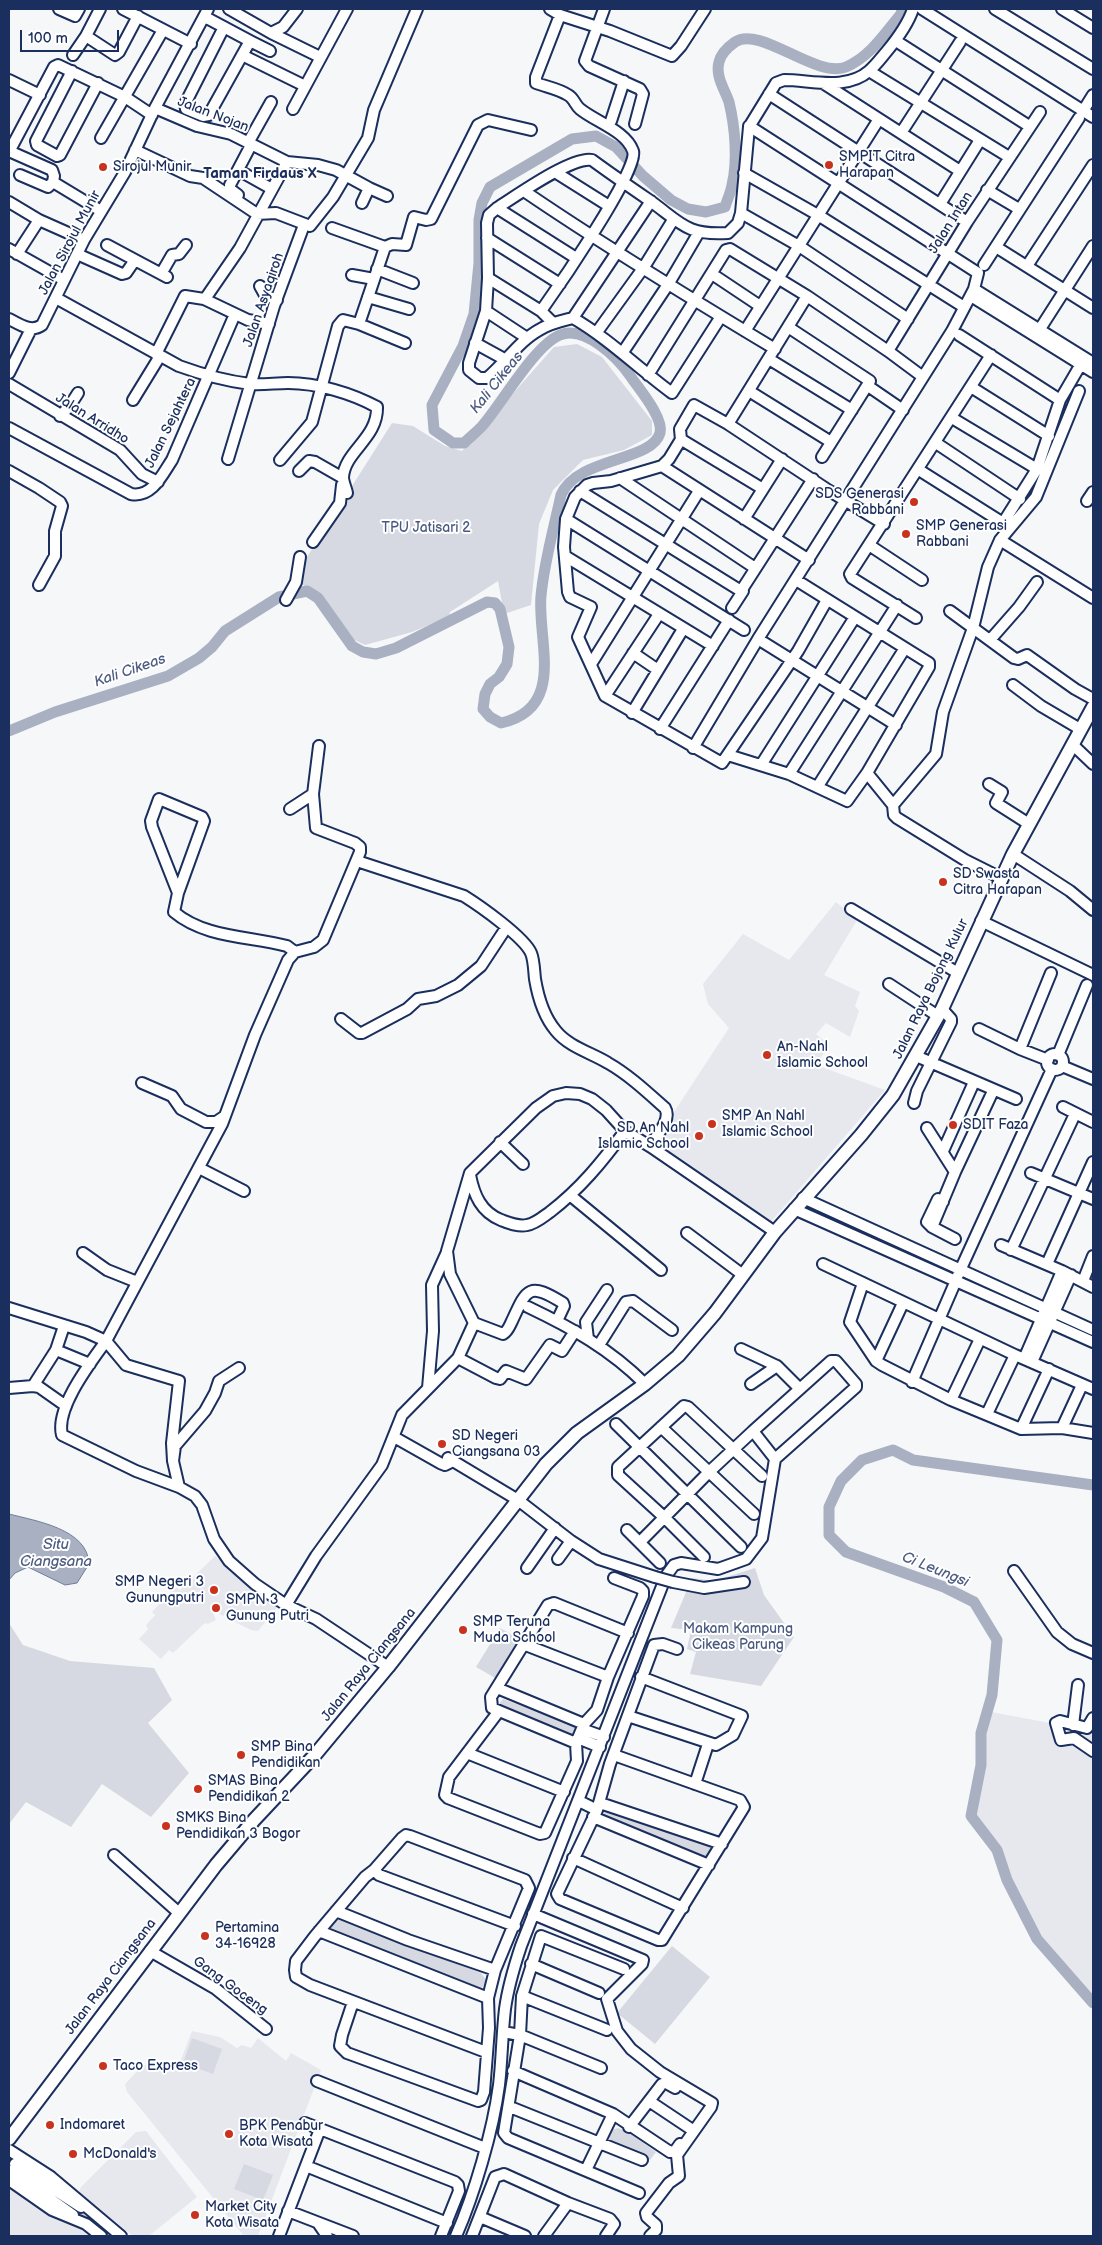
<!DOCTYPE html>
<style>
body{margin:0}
#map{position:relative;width:1102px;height:2245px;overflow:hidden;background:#f6f7f9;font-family:"Balsamiq Sans",sans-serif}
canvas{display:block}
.frame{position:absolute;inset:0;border:10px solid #1b2f5e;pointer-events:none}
.scale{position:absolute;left:20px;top:30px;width:99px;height:22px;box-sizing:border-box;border:2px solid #1b2f5e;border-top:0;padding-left:6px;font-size:15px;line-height:18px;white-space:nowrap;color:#1b2f5e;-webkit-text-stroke:4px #fff;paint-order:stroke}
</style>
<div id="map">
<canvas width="1102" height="2245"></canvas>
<div class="frame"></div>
<div class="scale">100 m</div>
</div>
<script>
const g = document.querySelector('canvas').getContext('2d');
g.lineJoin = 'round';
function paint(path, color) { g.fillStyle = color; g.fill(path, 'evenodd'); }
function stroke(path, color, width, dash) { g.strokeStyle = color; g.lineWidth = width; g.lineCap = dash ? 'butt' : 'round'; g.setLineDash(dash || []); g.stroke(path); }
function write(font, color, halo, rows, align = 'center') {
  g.font = font + ' "Balsamiq Sans",sans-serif'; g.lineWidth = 4; g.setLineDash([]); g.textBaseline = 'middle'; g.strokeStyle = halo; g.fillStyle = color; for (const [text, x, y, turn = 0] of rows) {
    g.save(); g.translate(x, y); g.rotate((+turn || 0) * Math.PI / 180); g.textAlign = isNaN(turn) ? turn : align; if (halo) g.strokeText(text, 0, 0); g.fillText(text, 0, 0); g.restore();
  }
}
const built = new Path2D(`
 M836,902L857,920L824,975L860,992L855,1006L859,1011L850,1037L826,1023L816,1034L829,1045L816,1065L885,1090L769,1224L653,1144L729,1028L708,1004L703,984L743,934L789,960Z
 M215,1556L279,1605L258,1631L251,1630L233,1621L228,1616L225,1614L223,1616L216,1611L213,1613L216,1620L207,1624L205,1623L173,1653L169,1650L161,1659L139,1639L148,1629L146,1625L155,1615L152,1612L175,1587L180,1590Z
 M986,1711L1093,1731V2003L1037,1939L1015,1895L997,1850L972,1816L981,1765V1733Z
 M192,2031L220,2037L237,2048L242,2045L251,2048L258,2038L286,2061L291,2053L321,2070L258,2236H244L127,2092L125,2084L143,2065H179Z
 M146,2131L197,2197L149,2236H133L79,2192L81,2187L136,2132Z
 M9,2185L83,2228L93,2236H9Z`);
const green = new Path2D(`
 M577,344L602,357L652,421V435L624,450L583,460L553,490L539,524L531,605L504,614L498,581L450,612L449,617L412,632L365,645L350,638L323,597L293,579L392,423L413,426L445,446L462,451L554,347Z
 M755,1568L764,1595L794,1637L761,1686L690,1674L696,1652L687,1649L691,1630L671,1628L692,1578L714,1581Z
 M9,1623L23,1645L70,1661L154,1668L172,1700L148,1723L189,1773L151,1817L102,1784L71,1827L26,1802L9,1824Z
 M500,1628L521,1640L497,1679L476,1667Z
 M503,1699L574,1725L577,1731L573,1738L497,1706Z
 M610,1811L713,1845L714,1848L706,1861L601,1817L603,1813Z
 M338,1917L481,1973L486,1980C484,1987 482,1989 475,1990L329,1930V1926L334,1918Z
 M672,1946L710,1977L655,2044L617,2013Z
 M192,2038L222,2049L213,2074L183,2063Z
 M618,2128C629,2131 645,2145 656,2152L650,2160L609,2143V2139L612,2130Z
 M244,2164L273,2175L263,2200L234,2189Z
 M71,2206L95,2218L115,2236H107L70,2208Z`);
const water = new Path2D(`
 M9,1514C36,1521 88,1529 89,1564L77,1583L65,1585L28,1567L15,1573L9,1580Z`);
const river = new Path2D(`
 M9,731L55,712L168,676L199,658L212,647L225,631L279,597L307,591L318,598L352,646L363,652L376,654L396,648L487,602L495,603L500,609L509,647L507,664L499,677L490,684L485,694L483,709L490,717L501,723C567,708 537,641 541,596C544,562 554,528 561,495C577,457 652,462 660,433C664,418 639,389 631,377C618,358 585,325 560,335C535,345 502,403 483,425C478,431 470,437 464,443H453L434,430L432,405L463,346L474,314L479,263V220L482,203L490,187L572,139L596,136L616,147L643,176L671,200L688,209L706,212L725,207C727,200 731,192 732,185C738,160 735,127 729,102C725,90 715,76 719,62C721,53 728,47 735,42C760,25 816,79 846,67C870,57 885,33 901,14L902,9
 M1093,1485L913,1460L893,1450L862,1460L841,1481L829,1507V1535L846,1552L944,1587L974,1602L997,1640L992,1695L981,1733V1765L971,1816L997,1850L1007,1880L1037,1939L1093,2003`);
const minor = new Path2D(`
 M59,9L75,16L79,9
 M123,9L191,44
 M229,9L271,33L283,27L297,9
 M550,9L560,15L610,31L672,56L681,46L705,9
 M604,9L585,61L589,66L640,89L643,94L635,124
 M922,9L1093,117
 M995,9L1093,69
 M1062,9L1093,28
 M205,17L250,41L211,111L209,115L203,116L186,109L185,104L224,27
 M271,33L320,57
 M86,36L115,55L119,52L138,16
 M250,41L270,51
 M896,41L1029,126
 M73,55L86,36L100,9
 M242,55L301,84
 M72,71L36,141L37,145L57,156L60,155L98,83
 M869,71L1009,157
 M9,80L40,95
 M823,83L960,171
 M769,94L967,222
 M155,108L197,126L231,134L287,162L318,165L336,170L369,188L362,203
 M293,109L347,9
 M1083,111L1093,95
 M611,121L624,81
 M901,133L960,42
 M101,138L163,30
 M248,143L271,102
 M135,150L190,176L203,178L257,214L276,213L310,226L333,197L368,138L374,110L417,9
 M9,151L52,170L54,176L53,182L101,211
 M9,152L54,67L58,65L125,97L152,115
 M238,170L272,189
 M555,172L609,206
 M744,173L818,215L964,307
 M20,175L48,187L53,182
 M369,188L387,196
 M987,190L1019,209
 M524,191C606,247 690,298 775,349
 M238,195L230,189V185L251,145
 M9,202L39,220L84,240
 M940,204L980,140
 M497,208L576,258
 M741,213L799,246L908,319
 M487,238L560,284
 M107,245L135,260
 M385,247L392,244L406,245L414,217L426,220L431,219L478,125L488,120L531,130
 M996,247L1093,308
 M9,249L64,280
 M17,254L39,220
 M77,254L122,274L126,273L135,260L167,277
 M984,265L1079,118
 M1027,266L1093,165
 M377,269L413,283
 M161,274L172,255L179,254L186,245
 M712,274L760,306
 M352,275L374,279
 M488,278L541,311L553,323
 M260,286L265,295L277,300
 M974,289L1093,363
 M971,296L1093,372
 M368,297L409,309
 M56,298L179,366C201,374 226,381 250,384C262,385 276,383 288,383C317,383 351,393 377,407C378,438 345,451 343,477C343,482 346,488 347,493
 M204,299L248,320L269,324
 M486,311L527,338
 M541,311C556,290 640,169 633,151C626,131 596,122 580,109C575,105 574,98 568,95C559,89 547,87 536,83V77L560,15
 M573,318L651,201
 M720,318L672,393C638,368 609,339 573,318C561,321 550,323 539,330C519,341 505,363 487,378H479L469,370V363L486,311L488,278L487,223L489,215L497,208C516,196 572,156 592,160C611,174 630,187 649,200C680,222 686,236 728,233L738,223L741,213L749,127L776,83L784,80C811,80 846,91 869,71C876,65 881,58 887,51C897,39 908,24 913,9
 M9,319C19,324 31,333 42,325L84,240L125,172L155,108L208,9
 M359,324L405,343
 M788,327L870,381L822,457
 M745,331L879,119
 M597,332L644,267L673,220
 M1038,332L1093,246
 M959,335L1060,400
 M475,343L506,360
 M888,351L967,222L1040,112
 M623,352L669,283L699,232
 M156,354L185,296L204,299L207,296L240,248L287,162
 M769,359L852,410
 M9,373L31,329
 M648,375L726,250L730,249L807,296L888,351L923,377
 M9,384L120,450L142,474L158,482
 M868,386L903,410
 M971,387L1049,436
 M749,391L831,442
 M133,400L160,356
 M60,416L69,407L78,393
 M952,418L1037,469
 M728,424L807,296
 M9,428L131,494C152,498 162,475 172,460L235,314
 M681,440L680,429L694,405L728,424L828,490L884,524
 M936,443L1020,499
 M228,459L274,306L304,225
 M280,460L312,422L338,326L343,320L359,324L385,247L332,228
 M662,466L809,560
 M919,470L1003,523L1037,469L1060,400L1081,364
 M9,471L39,488L60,502L62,506L55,531V556L39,585
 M299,471L309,461L315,462L343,478
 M620,478L755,568
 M763,489L682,440L680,441L669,459L662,466L611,481L593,483L587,485L575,497L566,519L564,547L568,592L570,597L591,607L578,637L605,696L722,763L798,651L827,600
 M580,491L741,591L813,479
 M1087,501L1093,492
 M566,519L744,630
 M744,519L782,459
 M1000,540L1093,598
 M313,542L340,503L342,485
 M869,545L922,580
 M565,556L713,646
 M286,600L296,582L300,557
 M732,608L743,591
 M950,611L1014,658L1018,659L1027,655L1075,689L1093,699
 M916,618L852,578L850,574L991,355
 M758,639L896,725
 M990,640L1019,607L1037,582
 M633,653L658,670
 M591,664L699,491
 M1013,685L1041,706L1080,729
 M605,696L659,614
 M632,713L683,629
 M660,729L729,620
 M1072,744L1093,764
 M319,746L313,794L316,828L355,843L360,847V852L323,940L314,947L295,952L288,960L255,1035L222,1124L106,1341C91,1362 55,1408 62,1435L136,1471L179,1487L195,1496L202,1505L214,1539L229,1561L255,1584L286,1605L316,1619L388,1667
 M693,748L758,639L952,331L974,289L978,273L749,126
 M728,755L789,774L847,801L867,773L929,667V663L796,580
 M761,765L855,617
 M867,773L893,805
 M789,774L897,605
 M989,784L1002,792L996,803L1029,824
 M818,786L905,648
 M290,809L313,794
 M1013,854L1070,891L1093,910
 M357,861L464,896C480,906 524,937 531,953C534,960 534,970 535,979C538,997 545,1018 556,1031C569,1047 592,1053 608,1063C629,1075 647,1092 665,1108C672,1120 656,1136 650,1146
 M1001,878L965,860L897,818L894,815L893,805L936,754L943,712L973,628L988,567L1000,540L1036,497L1079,391
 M178,893L152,827L151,821L159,799L202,817L204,821L178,893L174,912C205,938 249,936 287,946L295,952
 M851,909L958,973
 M981,921L1093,975
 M889,984L938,1016
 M341,1019L359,1033H362L407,1009L418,999L436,996L458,985L481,966L506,928
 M979,1029L1020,1049L1048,1060
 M1020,1049L1051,973
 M1047 1062a8 8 0 1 1 16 0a8 8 0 1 1-16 0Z
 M1058,1055L1087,985
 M916,1056L1016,1099
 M1062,1066L1093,1079
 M142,1083L172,1096L181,1109L206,1122H216L225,1116
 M914,1103L917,1091L951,1022V1019L942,1009
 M1063,1107L1093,1122
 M927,1128L955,1172
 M500,1142L523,1164
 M943,1151L974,1082
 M199,1168L244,1191
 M1031,1173L1093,1199
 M470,1175C474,1195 481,1212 501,1220C509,1223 518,1227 527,1225C535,1224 543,1217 550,1212C580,1189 602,1162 625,1131
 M571,1196L661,1270
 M803,1198L1093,1330
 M794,1209L1093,1342
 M932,1227L927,1222L938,1199L943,1202
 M687,1233L743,1275
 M955,1239L932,1227L955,1172L993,1091
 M1001,1245L1062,1271L1093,1287
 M1011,1250L1075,1114
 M83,1253L107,1270L137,1282
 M823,1264L1015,1355L1093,1389
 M1047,1264L1093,1162
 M958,1275L1052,1069
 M1083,1281L1093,1256
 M863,1283L850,1322L876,1361L882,1365L951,1400L1021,1429L1062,1428L1093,1433
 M528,1307C572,1328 610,1349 645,1384
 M9,1308L86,1332L106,1341L126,1365L179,1381L172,1443L173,1461
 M557,1321L564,1306L563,1303C529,1282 527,1288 512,1321C509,1327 508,1331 503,1334L474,1323L450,1274L447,1251L470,1173L536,1108L553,1096L566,1093L580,1094L592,1099L606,1110L625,1131L651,1147L775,1232
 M64,1326L56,1350L90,1364
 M588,1339L586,1322L607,1290
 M599,1345L626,1302L633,1301L672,1330
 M741,1349L777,1366
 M458,1358L496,1378L500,1379L506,1371L526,1379L550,1345L562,1351L575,1331
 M1024,1359L1062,1271
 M876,1361L903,1303
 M1032,1362L1071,1275
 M912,1382L954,1285
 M751,1384L777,1366L800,1389
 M33,1386L56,1350
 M9,1388L33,1386L39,1387L66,1406
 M428,1388L433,1331L432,1285L447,1252
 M951,1400L980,1339
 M987,1414L1015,1355
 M616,1424L741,1547
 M661,1427L754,1514
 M1062,1428L1082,1385
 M1021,1429L1049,1369
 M394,1437L440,1463L445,1465L453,1461
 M448,1458L518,1500L571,1541L599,1559L655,1577
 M179,1487L173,1461L175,1446L205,1411L215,1393L219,1381L239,1368
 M627,1530L660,1563
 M640,1542L709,1472L753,1431
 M704,1557L665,1518L618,1475V1467L684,1406L688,1407L762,1476
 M558,1559L571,1541
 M527,1568L555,1528
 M1014,1571L1057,1632L1072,1644L1093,1653
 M673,1582L704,1588L744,1582
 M286,1605L316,1556L382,1465L402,1415L458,1358L474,1323
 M523,1644L608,1677
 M497,1688L584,1724
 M499,1711L449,1777L445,1795L448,1798L540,1834L545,1833L577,1761L576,1743L584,1724L597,1710L608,1677L643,1596V1591L640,1588L614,1578
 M628,1716L716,1745L733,1735L742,1716L641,1677
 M1093,1718L1087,1728L1060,1721L1056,1723L1061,1740L1074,1738L1093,1751
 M1073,1725L1078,1685
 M582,1729L604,1737
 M578,1738L600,1747
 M576,1743L492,1708L491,1697L548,1605L554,1603L628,1633
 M467,1753L564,1792
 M614,1755L740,1800L744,1807L662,1940H658L560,1899L557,1894L597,1810L610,1764L654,1645L663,1644L677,1649
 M695,1784L708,1744
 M579,1801L597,1810
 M600,1803L722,1844
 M593,1817L709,1865
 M114,1855L179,1913
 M573,1858L683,1908
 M374,1870L379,1875L515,1926
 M336,1911L408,1940L495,1970
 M533,1914L643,1960L642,1964L607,1999L617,2031L631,2049L660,2072L712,2103L711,2107L677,2155L679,2176L669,2183L646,2213L647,2217L656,2225V2230L650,2236
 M319,1931L488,1998
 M150,1951L216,1989L266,2029
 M531,1964L599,1993
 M624,1969L541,1936L522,1996L520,2035L504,2133L508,2138L639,2193
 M522,1996L607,2030
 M353,2002L342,2035L340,2046L347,2053L478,2101L481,2100L484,2092L489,2028L488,1998L495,1970L529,1888L525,1880L410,1836L406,1835L402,1838L374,1870L365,1877L315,1936L296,1961L295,1970L296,1977L310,1985L486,2052
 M503,2032L520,2035L601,2068
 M513,2071L613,2114L670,2152L675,2151L680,2144
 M317,2081L485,2148
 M649,2101L691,2129
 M510,2107L642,2160
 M305,2123L455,2182L458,2185L459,2191L441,2236
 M629,2127L662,2084L666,2083L675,2088
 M9,2150L51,2177L121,2236
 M15,2164L81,2207
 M306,2166L447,2223
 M586,2170L613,2114
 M11,2171L73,2215
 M9,2180L52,2210L86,2224L101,2236
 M288,2211L353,2236
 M480,2217L525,2236
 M318,2223L327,2236
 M279,2236L320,2129
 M456,2236C474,2195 493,2131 499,2085C502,2060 502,2034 505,2009C508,1987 514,1967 521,1946L666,1576L674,1565L681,1563L718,1569L746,1559L762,1538L775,1459L856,1387V1384L836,1361H831L753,1431L775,1459
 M472,2236L495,2177L504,2174L568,2203L610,2219L614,2224L606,2236
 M544,2236L568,2203`);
const major = new Path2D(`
 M9,2139L216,1865L254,1820L314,1756L388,1667L546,1464L577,1433L645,1384L678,1356L715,1313L775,1232L861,1135L893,1095L942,1009L1013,854L1093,707`);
const minorBridge = new Path2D(`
 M655,1577L673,1582`);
const markers = [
 [829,165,5,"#c8321e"],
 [103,167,5,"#c8321e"],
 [914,502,5,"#c8321e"],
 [906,534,5,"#c8321e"],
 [943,882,5,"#c8321e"],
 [767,1055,5,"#c8321e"],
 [712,1124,5,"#c8321e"],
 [953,1125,5,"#c8321e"],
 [699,1136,5,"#c8321e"],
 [442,1444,5,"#c8321e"],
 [214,1590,5,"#c8321e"],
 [216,1608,5,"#c8321e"],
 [463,1630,5,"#c8321e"],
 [241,1755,5,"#c8321e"],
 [198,1789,5,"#c8321e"],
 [166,1826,5,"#c8321e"],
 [205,1936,5,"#c8321e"],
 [103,2066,5,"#c8321e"],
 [50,2125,5,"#c8321e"],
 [229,2134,5,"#c8321e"],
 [73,2154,5,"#c8321e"],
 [195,2215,5,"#c8321e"]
];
const streetNames = [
 ["Jalan Nojan",213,115,21],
 ["Jalan Intan",951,223,-58],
 ["Jalan Sirojul Munir",70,243,-62],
 ["Jalan Asyaqiroh",264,300,-71],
 ["Jalan Arridho",92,419,32],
 ["Jalan Sejahtera",171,423,-64],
 ["Jalan Raya Bojong Kulur",931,989,-64],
 ["Jalan Raya Ciangsana",369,1665,-51],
 ["Jalan Raya Ciangsana",111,1977,-53],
 ["Gang Goceng",230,1986,36]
];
const poiNames = [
 ["SMPIT Citra",839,157],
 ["Harapan",839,173],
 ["Sirojul Munir",113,167],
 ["SDS Generasi",904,494,"right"],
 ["Rabbani",904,510,"right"],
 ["SMP Generasi",916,526],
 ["Rabbani",916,542],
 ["SD Swasta",953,874],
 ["Citra Harapan",953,890],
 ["An-Nahl",777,1047],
 ["Islamic School",777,1063],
 ["SMP An Nahl",722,1116],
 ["Islamic School",722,1132],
 ["SDIT Faza",963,1125],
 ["SD An Nahl",689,1128,"right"],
 ["Islamic School",689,1144,"right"],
 ["SD Negeri",452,1436],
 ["Ciangsana 03",452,1452],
 ["SMP Negeri 3",204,1582,"right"],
 ["Gunungputri",204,1598,"right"],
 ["SMPN 3",226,1600],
 ["Gunung Putri",226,1616],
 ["SMP Teruna",473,1622],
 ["Muda School",473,1638],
 ["SMP Bina",251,1747],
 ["Pendidikan",251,1763],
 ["SMAS Bina",208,1781],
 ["Pendidikan 2",208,1797],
 ["SMKS Bina",176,1818],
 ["Pendidikan 3 Bogor",176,1834],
 ["Pertamina",215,1928],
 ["34-16928",215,1944],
 ["Taco Express",113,2066],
 ["Indomaret",60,2125],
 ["BPK Penabur",239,2126],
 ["Kota Wisata",239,2142],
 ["McDonald's",83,2154],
 ["Market City",205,2207],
 ["Kota Wisata",205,2223]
];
const parkNames = [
 ["TPU Jatisari 2",426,528],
 ["Makam Kampung",738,1629],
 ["Cikeas Parung",738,1645]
];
const neighbourhoodNames = [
 ["Taman Firdaus X",260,174]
];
const waterNames = [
 ["Kali Cikeas",497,383,-51],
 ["Kali Cikeas",130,671,-19],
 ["Situ",56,1545],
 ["Ciangsana",56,1562],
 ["Ci Leungsi",935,1570,22]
];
paint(built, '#e6e8ee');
paint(green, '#d6d9e2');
paint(water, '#a9b0c1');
stroke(water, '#707c99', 1);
stroke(river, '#a9b0c1', 11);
stroke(minor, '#1b2f5e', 14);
stroke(major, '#1b2f5e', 16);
stroke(minor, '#fff', 10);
stroke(major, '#fff', 12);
stroke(minorBridge, '#1b2f5e', 14, []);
stroke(minorBridge, '#fff', 10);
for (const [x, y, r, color] of markers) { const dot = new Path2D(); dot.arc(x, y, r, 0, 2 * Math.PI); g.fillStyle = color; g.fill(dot); stroke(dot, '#fff', 2); }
write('14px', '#1b2f5e', '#fff', streetNames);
write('14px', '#1b2f5e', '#fff', poiNames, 'left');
write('14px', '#4a5a7f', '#fff', parkNames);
write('bold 15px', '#1b2f5e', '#fff', neighbourhoodNames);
write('italic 15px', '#4d5c81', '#fff', waterNames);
</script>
